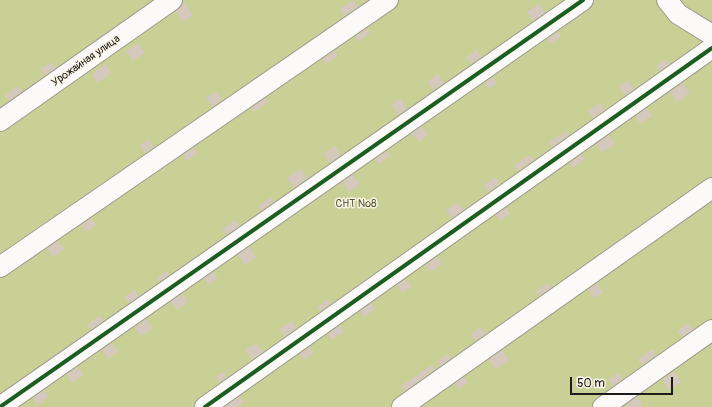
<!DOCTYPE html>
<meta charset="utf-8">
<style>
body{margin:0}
#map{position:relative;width:712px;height:407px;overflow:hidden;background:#e5dfce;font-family:Pangolin,sans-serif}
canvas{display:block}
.scale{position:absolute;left:570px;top:377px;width:103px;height:18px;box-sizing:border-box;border:2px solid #1c1c1c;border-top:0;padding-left:5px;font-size:12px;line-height:14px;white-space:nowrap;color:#1c1c1c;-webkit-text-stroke:3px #fcf5e5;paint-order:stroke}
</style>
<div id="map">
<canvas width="712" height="407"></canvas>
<div class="scale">50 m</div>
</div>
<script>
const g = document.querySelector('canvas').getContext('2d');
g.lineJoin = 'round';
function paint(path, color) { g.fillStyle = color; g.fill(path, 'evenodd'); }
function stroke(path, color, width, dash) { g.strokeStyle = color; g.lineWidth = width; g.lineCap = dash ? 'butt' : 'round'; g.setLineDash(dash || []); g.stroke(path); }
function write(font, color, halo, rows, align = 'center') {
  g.font = font + ' Pangolin,sans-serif'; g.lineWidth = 3; g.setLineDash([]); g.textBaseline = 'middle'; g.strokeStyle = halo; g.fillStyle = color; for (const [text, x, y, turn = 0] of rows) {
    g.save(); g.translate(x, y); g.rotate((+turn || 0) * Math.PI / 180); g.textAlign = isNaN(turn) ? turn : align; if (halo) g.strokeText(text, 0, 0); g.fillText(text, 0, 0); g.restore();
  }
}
const green = new Path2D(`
 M0,0H712V407H0Z`);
const building = new Path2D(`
 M353,0L358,7L344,16L340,9Z
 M183,1L193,15L183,22L176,11L182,5Z
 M539,4L545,13L533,21L527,12Z
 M367,29L370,33L358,42L355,37Z
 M558,32L561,37L550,44L547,39Z
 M138,43L145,53L133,61L126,51Z
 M477,50L481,57L471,64L466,57Z
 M335,51L338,56L326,64L323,59Z
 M666,59L670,64L660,71L656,66Z
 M52,62L56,68L45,75L41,69Z
 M105,64L111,73L98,83L92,74Z
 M438,74L444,83L433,90L427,82Z
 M493,77L497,83L488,89L484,83Z
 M628,80L634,89L625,95L619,86Z
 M683,83L690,93L677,102L670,92Z
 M18,86L22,91L9,101L5,95Z
 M216,91L222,100L212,107L206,98Z
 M266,98L269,102L254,112L251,108Z
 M400,98L407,109L398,115L391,105Z
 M600,103L605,110L593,118L588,111Z
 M647,108L652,116L640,124L635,117Z
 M422,126L428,135L419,142L415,136L414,137L411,134Z
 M566,131L569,135L552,147L549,142Z
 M609,135L615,144L602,153L596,144Z
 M149,139L154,147L145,153L140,145Z
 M335,146L341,155L330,163L323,154Z
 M194,148L198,153L187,161L183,155Z
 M387,151L390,156L379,164L375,159Z
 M582,154L585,159L573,168L570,163Z
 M530,155L533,160L518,171L514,165Z
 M301,169L307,178L294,188L287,178Z
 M353,174L360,184L349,192L343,182Z
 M495,177L500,184L488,192L483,185Z
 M271,197L274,202L261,211L258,206Z
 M458,202L464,210L452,218L446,210Z
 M506,208L510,214L500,221L496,215Z
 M92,218L96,225L86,232L81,225Z
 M235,220L239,226L226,235L222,229Z
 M58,241L64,249L53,257L47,249Z
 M249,247L256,257L245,265L238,255Z
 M437,257L442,264L431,272L426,265Z
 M167,271L170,275L159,282L157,278Z
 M214,271L218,278L208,285L204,278Z
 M406,279L411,287L402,293L397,285Z
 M548,283L551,287L539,296L536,291Z
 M597,283L603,292L594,298L588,290Z
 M134,290L139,296L129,303L125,297Z
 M183,294L188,302L177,310L171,301Z
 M328,299L331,303L321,311L317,307Z
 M371,303L375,309L364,317L360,311Z
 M100,316L104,321L91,330L87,324Z
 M146,319L153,328L141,336L135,327Z
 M292,321L296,328L284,337L279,329Z
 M688,323L693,330L682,337L677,331Z
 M340,325L344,332L332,340L328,334Z
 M481,327L486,334L475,341L471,334Z
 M112,343L118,352L108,359L102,350Z
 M256,343L263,352L252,360L245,350Z
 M310,347L314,353L304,360L300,354Z
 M652,349L656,355L642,365L638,359Z
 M502,350L509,360L496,369L489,360Z
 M448,354L451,358L440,366L437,361Z
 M432,365L435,369L405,391L401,386Z
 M78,367L83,375L72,383L67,374Z
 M674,371L681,382L669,391L662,380Z
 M223,372L227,377L219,383L215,377Z
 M619,373L623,379L613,386L609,379Z
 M464,377L468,383L459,389L455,383Z
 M44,390L49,397L37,405L32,398Z
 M240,396L244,402L237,407H225Z
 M637,397L643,407H628L626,405Z`);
const minor = new Path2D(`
 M667,0L678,14L712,35
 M0,121L172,0
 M0,267L388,0
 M0,407L583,0
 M205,407L712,48
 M402,407L712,188
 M603,407L712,330`);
const cycleway = new Path2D(`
 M0,407L583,0
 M205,407L712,48`);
const streetNames = [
 ["Урожайная улица",86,61,-35]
];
const parkNames = [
 ["СНТ №8",356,204]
];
paint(green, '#c9d095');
paint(building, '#d5c8bc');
stroke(minor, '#9c998f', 22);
stroke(minor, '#fbfaf8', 20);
stroke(cycleway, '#1b5e20', 4);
write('11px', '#1c1c1c', '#fcf5e5', streetNames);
write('11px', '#505736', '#fcf5e5', parkNames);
</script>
